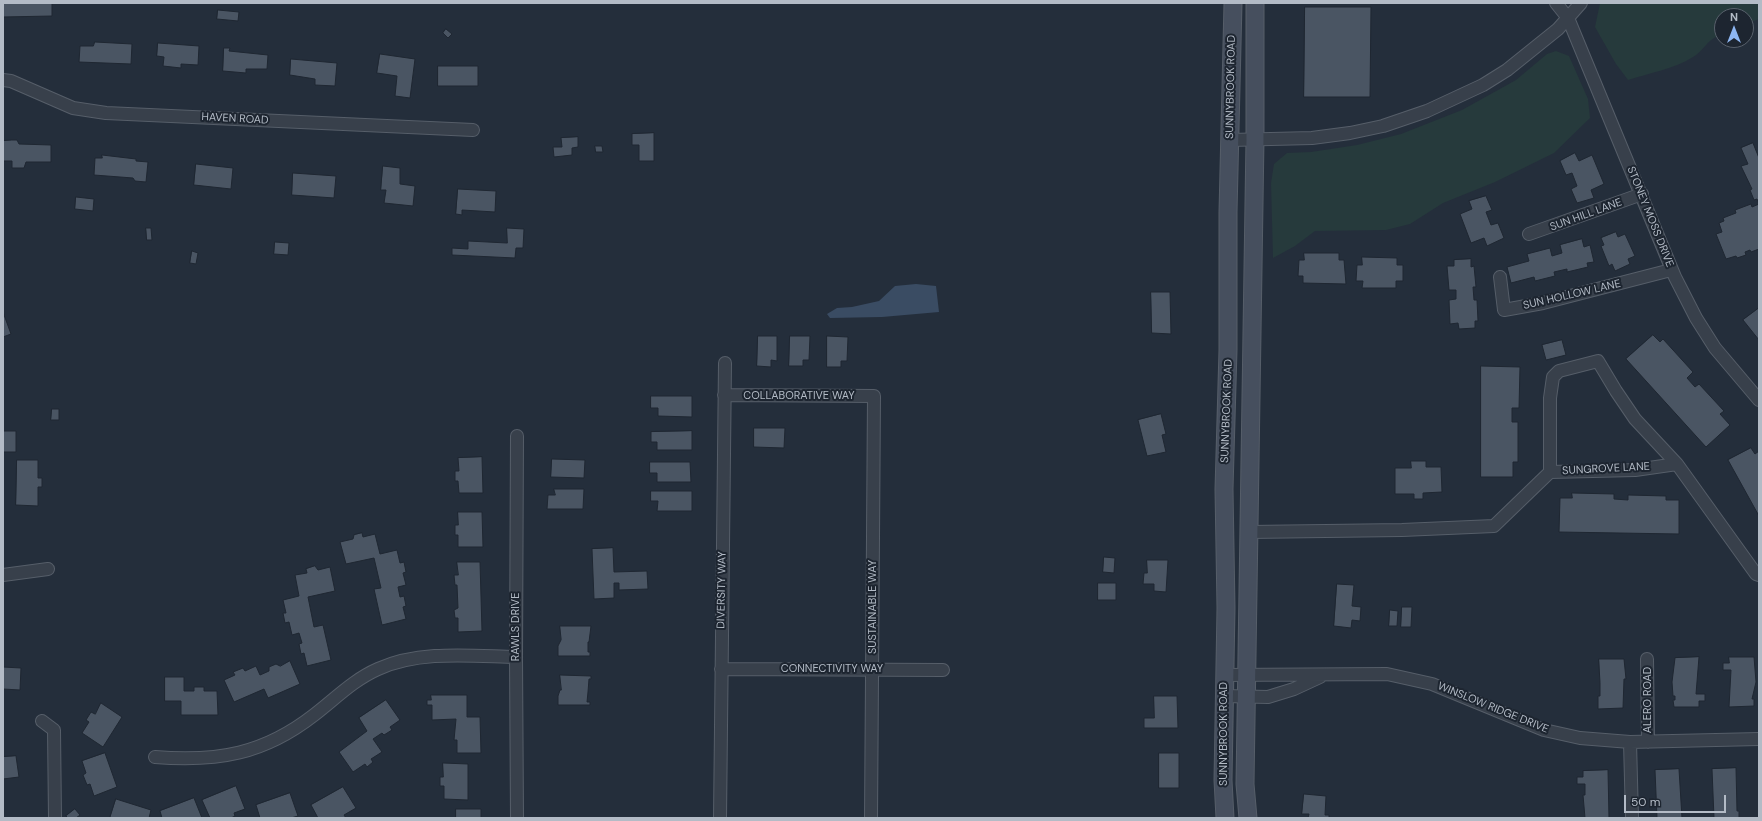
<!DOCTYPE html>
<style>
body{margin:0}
#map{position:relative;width:1762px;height:821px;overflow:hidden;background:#242e3b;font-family:"DM Sans",sans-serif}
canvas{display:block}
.frame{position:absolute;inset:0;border:4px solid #b3bbc6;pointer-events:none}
.north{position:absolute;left:1714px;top:8px;width:40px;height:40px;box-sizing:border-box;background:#1d2530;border:1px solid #59616c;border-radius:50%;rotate:0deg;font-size:11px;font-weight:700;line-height:16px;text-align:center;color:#b3bbc6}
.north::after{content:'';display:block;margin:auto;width:14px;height:18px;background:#8db6f2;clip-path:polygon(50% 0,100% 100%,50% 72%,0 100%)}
.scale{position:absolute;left:1624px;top:795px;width:102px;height:18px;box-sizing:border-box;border:2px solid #b3bbc6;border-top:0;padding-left:5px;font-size:12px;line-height:14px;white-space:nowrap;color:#b3bbc6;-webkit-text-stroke:3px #1d2530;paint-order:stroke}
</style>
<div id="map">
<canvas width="1762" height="821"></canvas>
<div class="frame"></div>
<div class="north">N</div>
<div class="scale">50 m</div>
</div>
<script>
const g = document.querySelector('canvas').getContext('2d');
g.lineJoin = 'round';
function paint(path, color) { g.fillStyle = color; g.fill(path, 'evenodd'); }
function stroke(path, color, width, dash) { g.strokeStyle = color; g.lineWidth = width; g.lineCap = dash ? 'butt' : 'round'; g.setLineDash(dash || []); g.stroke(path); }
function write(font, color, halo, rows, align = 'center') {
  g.font = font + ' "DM Sans",sans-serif'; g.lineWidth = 4; g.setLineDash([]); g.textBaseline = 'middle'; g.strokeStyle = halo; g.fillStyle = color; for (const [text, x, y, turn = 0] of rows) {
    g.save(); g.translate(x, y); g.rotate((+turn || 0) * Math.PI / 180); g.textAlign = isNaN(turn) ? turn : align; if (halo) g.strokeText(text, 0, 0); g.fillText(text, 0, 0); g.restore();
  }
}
const green = new Path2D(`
 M1600,3H1759V19L1746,24V16H1722V34C1706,40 1705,50 1693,57C1674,69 1649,73 1628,80L1616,64L1595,27Z
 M1556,51L1569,56L1588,99L1590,118L1554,153L1495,182L1443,203L1410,224L1386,230L1315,231L1295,246L1273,258L1271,183L1274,164L1287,153L1311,152L1357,145L1401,134L1462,110L1516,80L1547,54Z`);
const water = new Path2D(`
 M916,284L936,286L939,312L882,317L830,318L827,314L837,308L852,307L879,301L895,286Z`);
const building = new Path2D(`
 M3,3H52V16L3,17Z
 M1305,7H1371L1370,97H1304Z
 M218,10L239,12L238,21L217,19Z
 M446,29L452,34L448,38L443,33Z
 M95,42L132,44L131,64L79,62L80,46H93Z
 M158,43L199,46L198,65L181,64V68L163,66L164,57L157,56Z
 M224,48H230L229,51L268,55L267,69H246V73L223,71Z
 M380,54L415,59L410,98L395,96L397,76L377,73Z
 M291,59L337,63L335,86L315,85V79L290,75Z
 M438,66H478V86H438Z
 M654,133V161H639V145H632V134Z
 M578,137V147L572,148V155L554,157L553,147H562L561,138Z
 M12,140H17L19,144L51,145V162H26L24,168H12V161H3V141Z
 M1753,143L1759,158V249L1751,252L1750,250L1745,252L1746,255L1737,258L1736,256L1726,259L1716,234L1722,232L1719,223L1724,221L1723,218L1736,213L1735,210L1751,204L1752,207L1759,204L1757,199L1754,200L1750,190L1752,189L1741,166L1748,164L1741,148Z
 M595,146H602L603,152H596Z
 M1575,153L1579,161L1592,155L1604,184L1591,190L1594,198L1577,203L1571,189L1577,186L1572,173L1566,175L1560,161Z
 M102,155L136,159V161L148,162L146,182L135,181L133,178L94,175L95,158H102Z
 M196,164L233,168L231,189L194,185Z
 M383,166L400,168V184L415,186L413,206L384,203L386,190H381Z
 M293,173L336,176L334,198L292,195Z
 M458,189L496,191L495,212L462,210V215L456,214Z
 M1486,196L1492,210L1486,212L1491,225L1498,223L1504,238L1487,246L1484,238L1471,243L1460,214L1472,209L1469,201Z
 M76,197L94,199L93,211L75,209Z
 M146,228H151L152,240H147Z
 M507,228L524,229L523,248H516L515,258L452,255V248L468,249V241L507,243Z
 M1616,232L1618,237L1625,234L1635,256L1628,259L1630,264L1615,271L1612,264L1609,266L1601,246L1604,245L1601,238Z
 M1582,239L1584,247L1590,245L1594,262L1587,263L1588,267L1567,272V269L1554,272L1555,276L1535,281L1534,277L1511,283L1507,267L1529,261L1527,254L1550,248L1552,256L1562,253L1560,245Z
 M275,242L289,243L288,255L274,254Z
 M192,251L198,253L196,264L190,263Z
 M1304,253H1339V260H1344L1346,284L1303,283V276H1298L1299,260H1304Z
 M1362,257L1397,258V265H1403V281H1396V288H1362L1363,281H1356L1357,265H1362Z
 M1471,259V267L1474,266L1476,287H1473L1474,300H1477L1478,321H1475V328L1459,329L1458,323L1450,324L1449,300L1456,299V290H1449L1447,266H1454V260Z
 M1151,292H1170L1171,334L1152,333Z
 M1759,308V340L1743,320Z
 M3,312L11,334L3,337Z
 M1653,335L1660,342L1663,339L1693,372L1687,378L1695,387L1699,384L1724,411L1720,414L1730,425L1706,447L1626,359Z
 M758,336H777V361L771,360V367L757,366Z
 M790,336H810L809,360H803V366H789Z
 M827,336L848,337L847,361H841V367H827Z
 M1562,340L1566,355L1546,360L1542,345Z
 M1481,366L1520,367L1519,408H1512V422H1518V462H1513V477H1481Z
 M651,396H692V417L658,416V408H651Z
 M52,409H59V420H51Z
 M1161,414L1166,434L1162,435L1166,452L1147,456L1138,420Z
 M754,428H785L784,448L754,447Z
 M3,431H16V452H3Z
 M692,431V450H657V442H651V432Z
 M1751,448L1755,454L1759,451V516L1728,460Z
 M482,457L483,493H459L458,481H455V471H459L458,458Z
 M552,459L585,460L584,478L551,477Z
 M17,460H38V478H42V487H38V506L16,505Z
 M1411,461H1426V467H1441L1442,492L1423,493V499H1414V494H1395V468H1411Z
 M650,462H690L691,482H657V473H650Z
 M554,489H584L583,509H547L548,495H555Z
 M651,491H692V511H657L658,501H651Z
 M1572,493L1614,494V499L1628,500V495L1666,496V500H1679V534L1559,532L1560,498H1572Z
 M458,512H482L483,547H458V535H455V525H458Z
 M362,533L363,537L375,534L380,554L397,550L400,563L404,562L406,572L403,573L406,585L398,587L400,597L404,596L406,606L403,607L406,619L382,625L374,589L381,588L374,558L346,564L340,542L353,539L354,535Z
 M613,548L614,572L647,571L648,589L619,590V583H614V598L594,599L592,549Z
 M1104,557L1115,558L1114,573L1103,572Z
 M1147,560H1168L1166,592L1154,591V584H1143L1144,573H1147Z
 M457,562H480L482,631L458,632V618H455L454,610L458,608L457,585H455L454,575H458Z
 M315,566L318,570L330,567L335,591L308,597L314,627L323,625L331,660L307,666L304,653L301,654L299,644L302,643L299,633L292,635L289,622L285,623L283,613H286L283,600L299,596L295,575L307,573L306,569Z
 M1098,583H1116V600H1098Z
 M1337,584L1354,585L1352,606L1361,607L1360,621L1352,620L1351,628L1334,626Z
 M1402,607H1412L1411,627H1401Z
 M1390,610L1398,611L1397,626H1389Z
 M560,626H591L589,642H588V652H590V656H558V646L561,640Z
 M1699,657L1696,694H1705V701H1699V707H1674L1673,700H1675V696H1673L1672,682L1675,658Z
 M1729,657H1754L1756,682L1752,699H1754V706L1729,707L1731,670H1723V663H1729Z
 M1599,659H1624L1626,679H1624L1623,708L1598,709V696H1600V683Z
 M290,661L300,684L268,698L264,689L234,702L224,680L235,675L233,672L243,668L245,671L256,666L260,675L269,671V667L276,664L280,666Z
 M3,667L21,668L20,690L3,689Z
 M560,675L591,676V679H589L588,692L587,702H590V705H558V696L560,690H561Z
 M165,677H184V691H194V687H204V691H217L218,715H181V701H165Z
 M431,695H467V717H480L481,753H457V740H454L456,719L432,720V705H427V700H431Z
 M1154,696H1177L1178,728H1144V718H1154Z
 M386,700L400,720L390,727L392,730L384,735L382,733L373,739L382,752L371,759L373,762L367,767L365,764L353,772L339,752L367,731L359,718Z
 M101,703L122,717L103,747L82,733L89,722L86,720L91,712L95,714Z
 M105,753L117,787L94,796L90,784L87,785L83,775L86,773L82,761Z
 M1159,753H1179V788H1159Z
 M16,756L19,777L3,779V757Z
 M443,763L468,764V800L444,799V786H440V777H443Z
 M1736,768L1737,811H1739V818H1714L1712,769Z
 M1679,769L1682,818H1657L1655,770Z
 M1608,770L1609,818H1585L1583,795H1585V784H1577V777H1583V771Z
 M236,786L245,809L234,813L235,816L231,818H210L202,800Z
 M343,787L356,808L344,815L346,818H318L311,805Z
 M290,793L298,816L291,818H260L256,805Z
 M1304,794L1326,796L1325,815H1329V818H1308L1309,814H1302Z
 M194,798L202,818H162L160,811Z
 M116,799L151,810L149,818H110Z
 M75,809L80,815L76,818H68L66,816Z
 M456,809H481V818H456Z`);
const street = new Path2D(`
 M1556,3L1568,18L1675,277L1696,318L1715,348L1759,400
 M3,80L11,81L73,108L106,113L473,130
 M1230,140L1312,138L1350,133L1383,126L1427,111L1483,85L1507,70L1558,29L1581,3
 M1529,234L1642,194
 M1500,277L1504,310L1543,303L1671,270
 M724,395L874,396L871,818
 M1550,472V398L1553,377L1559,371L1598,361L1616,391L1635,419L1677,464
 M1249,532L1402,530L1494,526L1550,472L1635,470L1677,464L1756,574L1759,575
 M3,575L48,569
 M1647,659L1648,742
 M721,669L943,670
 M1224,675L1387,674L1432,684L1544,730L1580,738L1630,742L1759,739
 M1224,696L1268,697L1294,689L1320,677
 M42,721L54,730L55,818
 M1630,742L1632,818
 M155,757C218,762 264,754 314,715C335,699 353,680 378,669C420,650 471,656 516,657
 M517,818L516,657L517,436
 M720,818L725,363`);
const secondary = new Path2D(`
 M1225,818L1223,780L1226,608L1224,489L1228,350V212L1233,3
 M1248,818L1245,784L1255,139V3`);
const streetNames = [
 ["SUNNYBROOK ROAD",1231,87,-89],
 ["HAVEN ROAD",235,119,3],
 ["SUN HILL LANE",1586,215,-20],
 ["STONEY MOSS DRIVE",1650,217,68],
 ["SUN HOLLOW LANE",1572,295,-13],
 ["COLLABORATIVE WAY",799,396],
 ["SUNNYBROOK ROAD",1227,411,-88],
 ["SUNGROVE LANE",1606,469,-3],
 ["DIVERSITY WAY",722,590,-89],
 ["SUSTAINABLE WAY",873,607,-90],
 ["RAWLS DRIVE",516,627,-90],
 ["CONNECTIVITY WAY",832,669],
 ["ALERO ROAD",1648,700,-90],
 ["WINSLOW RIDGE DRIVE",1493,708,22],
 ["SUNNYBROOK ROAD",1224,734,-90]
];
paint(green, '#263a3c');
paint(water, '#3a4c63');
paint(building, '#4a5563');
stroke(building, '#1f2732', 1);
stroke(street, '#565e69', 14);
stroke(secondary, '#565e69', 19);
stroke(street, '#38404b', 12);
stroke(secondary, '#464f5e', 17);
write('11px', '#b3bbc6', '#1d2530', streetNames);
</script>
